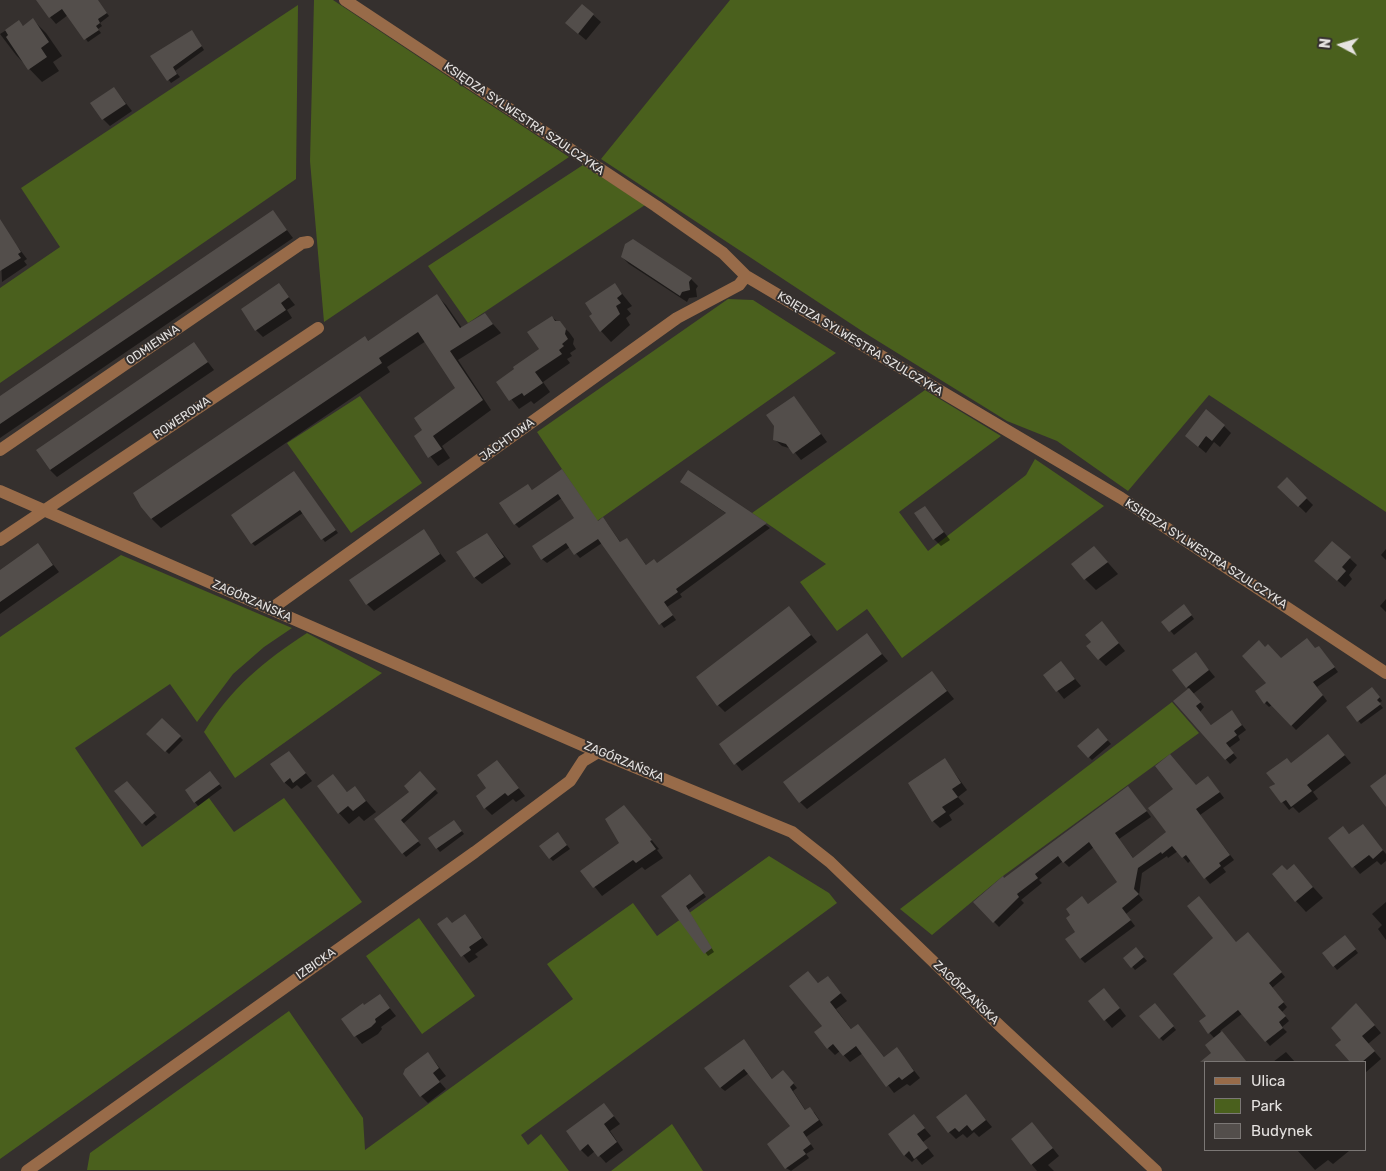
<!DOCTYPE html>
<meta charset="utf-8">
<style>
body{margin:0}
#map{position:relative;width:1386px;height:1171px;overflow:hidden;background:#35302e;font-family:Rubik,sans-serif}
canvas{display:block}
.legend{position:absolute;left:1204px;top:1061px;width:162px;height:90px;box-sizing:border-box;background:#35302e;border:1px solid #7b7775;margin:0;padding:6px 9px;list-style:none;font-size:15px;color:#e5e2e0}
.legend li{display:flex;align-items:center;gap:10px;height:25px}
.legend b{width:25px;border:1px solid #7b7775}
.north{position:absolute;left:1316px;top:20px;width:50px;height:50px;-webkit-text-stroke:4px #35302e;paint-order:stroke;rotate:276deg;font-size:14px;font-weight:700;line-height:20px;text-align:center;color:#e5e2e0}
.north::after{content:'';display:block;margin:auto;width:18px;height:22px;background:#e5e2e0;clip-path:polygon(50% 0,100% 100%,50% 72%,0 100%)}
</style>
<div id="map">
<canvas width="1386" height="1171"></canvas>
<ul class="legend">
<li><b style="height:6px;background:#986b49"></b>Ulica</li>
<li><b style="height:14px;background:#4a601d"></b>Park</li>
<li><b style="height:14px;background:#534e4b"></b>Budynek</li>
</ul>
<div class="north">N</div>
</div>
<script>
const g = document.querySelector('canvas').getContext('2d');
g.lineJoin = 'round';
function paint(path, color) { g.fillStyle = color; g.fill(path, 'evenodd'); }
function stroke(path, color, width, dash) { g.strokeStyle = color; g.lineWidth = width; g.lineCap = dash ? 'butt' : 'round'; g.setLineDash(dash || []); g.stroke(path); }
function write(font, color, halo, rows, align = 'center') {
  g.font = font + ' Rubik,sans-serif'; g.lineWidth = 4; g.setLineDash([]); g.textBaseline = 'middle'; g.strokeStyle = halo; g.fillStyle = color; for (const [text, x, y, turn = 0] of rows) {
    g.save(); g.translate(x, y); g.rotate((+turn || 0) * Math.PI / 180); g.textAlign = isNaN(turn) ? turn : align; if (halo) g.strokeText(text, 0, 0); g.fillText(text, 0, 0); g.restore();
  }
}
const green = new Path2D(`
 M314,0H333L569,157L324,322L310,161Z
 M730,0H1386V512L1209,395L1128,491L1057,441L1007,421L865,333L601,159Z
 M298,5L296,179L0,383V288L60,247L21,188Z
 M583,165L645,205L468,323L428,266Z
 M728,299L753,300L836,353L597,521L537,432Z
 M925,390L1001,436L899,512L928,551L1026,475L1035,459L1104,506L902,658L867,609L837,631L800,582L826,564L752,513Z
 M360,396L422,483L351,533L287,443Z
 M121,555L292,628L264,647L233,674L197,722L170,684L75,748L142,847L209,798L234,832L284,798L362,902L0,1159V637Z
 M307,633L382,673L235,778L204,732C231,688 264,661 307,633Z
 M1172,702L1199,733L1003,876L932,935L900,909Z
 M769,856L829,893L837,903L521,1135L528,1145L541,1134L569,1171L87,1170L90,1153L289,1011L363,1118L365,1150L573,999L547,964L633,903L657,936Z
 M419,918L475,996L422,1034L366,956Z
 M672,1124L703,1171H611Z`);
const shadow = new Path2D(`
 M47,0H97L109,16L100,23L102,26L98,29L101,33L88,42L68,15L56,24L50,17L41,4Z
 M582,5L601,22L586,40L574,30Z
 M33,20L46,33L62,56L53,62L59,71L42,82L16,55L0,34L19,22L24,27Z
 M195,35L204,50L175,71L180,77L171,83L152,56Z
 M114,88L132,111L110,126L103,119Z
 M273,212L293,238L0,438V398Z
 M7,233L27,259L24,261L27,265L2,282L0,237Z
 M622,257L691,279L698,286L696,289L697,297L689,298L687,302L629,264Z
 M279,285L295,305L287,310L292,318L263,337L256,330Z
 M615,285L632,306L627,309L631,314L626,318L630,325L611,342L601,331Z
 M437,296L446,305L462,328L485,315L501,333L458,360L491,410L442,446L450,458L438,466L415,437L424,431L457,388L426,341L387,367L390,372L161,528L152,519L135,493Z
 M552,317L569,332L574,339L573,344L576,349L570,353L572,356L567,359L570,363L543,382L550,392L534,404L531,401L519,409L498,382L541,350Z
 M194,344L214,370L57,477L50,470L37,451Z
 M794,397L827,442L801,460L792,449L782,446L774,439L775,426Z
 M1224,426L1231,433L1220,447L1214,442L1206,453L1194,443Z
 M562,471L598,522L607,523L621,543L627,539L647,566L657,564L727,514L686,486L688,472L770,528L680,594L682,597L667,607L676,620L664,628L602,543L580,558L570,547L547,563L542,559L576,518L562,498L519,528L515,524L528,485L533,491Z
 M294,472L338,533L325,542L303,513L255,546L252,543Z
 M1287,479L1313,505L1306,513L1279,487Z
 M925,507L950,540L941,546L934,539Z
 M423,531L446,561L374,611L367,604Z
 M487,534L511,564L482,584L474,577Z
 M1332,542L1357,565L1349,575L1352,579L1345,587L1323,568Z
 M38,545L59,572L0,614V572Z
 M1094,547L1118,574L1096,590L1085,579Z
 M1386,549V560L1381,555Z
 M1386,599V612L1380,606Z
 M789,608L817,642L725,712L718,705Z
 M1187,609L1194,619L1174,635L1163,622Z
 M1102,623L1125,651L1106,666L1099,659L1093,642Z
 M866,635L888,661L742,771L720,745Z
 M1316,650L1323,652L1338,672L1317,687L1327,701L1296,730L1272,705L1269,707L1265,703L1268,683L1281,660Z
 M1195,653L1215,677L1193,694L1204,707L1200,712L1212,726L1236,717L1246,730L1238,736L1240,740L1229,748L1237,758L1230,764L1175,702L1190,690L1187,687Z
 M1061,662L1081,686L1064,699L1045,675Z
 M932,672L954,699L807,809L800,802Z
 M1375,691L1382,701L1379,703L1383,708L1361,724L1347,707Z
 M162,719L183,740L169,754L148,734Z
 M1101,733L1111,744L1092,760L1089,757Z
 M1328,735L1351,763L1313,792L1318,799L1299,813L1293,807L1289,810L1271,788L1291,764Z
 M289,752L312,781L301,789L297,785L292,789L284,782Z
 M1170,755L1197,787L1213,783L1224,798L1200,815L1234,860L1223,868L1226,872L1210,884L1191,860L1188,863L1178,851L1168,858L1167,856L1142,873L1139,895L1143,900L1126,914L1135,926L1085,963L1080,958L1072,915L1082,898L1089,905L1119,882L1094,847L1069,867L1063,861L1039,880L1042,883L1021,900L1024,903L999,927L975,902L1004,879L1133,793L1151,817L1119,839L1134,859L1168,832L1174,789Z
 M945,760L967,790L958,797L964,804L949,815L952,820L940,828L933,821Z
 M497,762L525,796L516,802L513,799L492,815L485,808L488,789Z
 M420,773L438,793L403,824L421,845L406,857L376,820L411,792Z
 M213,776L222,788L198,806L186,791Z
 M333,776L348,793L355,788L376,812L364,821L359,816L349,824L339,813Z
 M130,785L157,817L146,826L115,791Z
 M624,807L659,849L657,850L663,858L645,870L642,867L602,896L582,871L621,843Z
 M457,825L464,834L440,852L430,839Z
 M1363,826L1386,854V861L1381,865L1377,861L1360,874L1330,838L1343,828L1350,835Z
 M561,837L570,849L553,861L550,858Z
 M1294,866L1323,898L1306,912L1296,901L1287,871Z
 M693,879L706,897L688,910L714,952L708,956L663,896Z
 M1386,902V940L1378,929L1382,925L1372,914Z
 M465,916L488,945L475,954L478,957L469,963L439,925L453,924Z
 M1252,937L1285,977L1272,988L1287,1007L1282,1012L1289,1021L1282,1027L1287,1032L1270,1046L1243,1013L1220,1031L1247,1062H1221L1207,1045L1215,1039L1200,1022L1208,1016L1237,943Z
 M1348,940L1358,953L1337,970L1324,953Z
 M1139,952L1147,961L1135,970L1125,958Z
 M808,972L819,984L828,978L847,1001L836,1009L852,1030L858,1025L885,1058L897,1049L920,1078L910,1086L907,1084L894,1093L863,1053L850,1062L840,1051L835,1055L828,1048Z
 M380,996L396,1016L381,1027L382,1029L378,1034L362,1044L342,1019Z
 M1111,997L1126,1016L1112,1028L1089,1001Z
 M1158,1008L1176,1030L1163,1041L1140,1016Z
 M1363,1012L1381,1033L1368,1044L1381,1059L1365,1073V1062H1352L1337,1045Z
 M748,1045L773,1080L787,1076L797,1088L793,1091L806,1111L814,1112L823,1125L806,1137L814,1149L806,1154L809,1158L791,1171L786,1168L792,1127L749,1073L725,1091L720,1087Z
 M1286,1052L1295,1062H1273Z
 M428,1053L446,1076L439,1081L446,1089L428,1103L421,1096Z
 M966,1096L992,1127L979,1137L974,1132L967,1138L963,1134L956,1139L949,1132Z
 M604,1104L620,1124L610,1131L623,1150L606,1163L595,1151L588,1157L581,1150Z
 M914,1116L931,1136L923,1142L934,1156L922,1165L916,1158L912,1162L904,1155Z
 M1039,1131L1059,1156L1048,1165L1054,1171H1037L1012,1140Z
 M1297,1150H1348L1349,1151L1333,1164L1328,1160L1315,1170Z`);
const building = new Path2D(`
 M36,0H98L107,13L98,19L100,23L96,26L99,30L84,40L62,9L49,18Z
 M582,4L594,14L578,34L565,23Z
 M33,18L49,42L41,48L47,57L28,70L6,37L8,35L5,30L19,20L23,26Z
 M192,30L202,46L173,67L177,74L167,81L150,56Z
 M114,87L126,104L102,120L90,103Z
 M273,210L287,230L0,424V396Z
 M0,219L21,252L18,254L21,258L0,271Z
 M633,239L692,278L689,282L690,290L682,292L680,296L621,257L625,244Z
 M279,283L289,297L281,303L286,310L255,331L241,309Z
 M615,283L622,294L617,298L621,303L616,306L620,314L600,332L589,316L592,314L585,303Z
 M437,294L460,328L485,313L493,324L450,351L483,400L433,436L442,449L428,458L414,436L422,430L414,418L455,388L418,332L379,358L382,363L151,519L141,507L133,493L365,336L368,341Z
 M552,316L555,321H560L566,329L565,334L568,339L562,344L564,346L559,350L562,354L535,372L543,383L524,396L522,393L509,401L496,382L514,369L513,367L539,349L527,332Z
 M194,342L208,362L50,470L36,450Z
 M794,396L821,434L793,454L786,444L773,440L774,426L766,415Z
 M1206,409L1225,425L1212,441L1206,436L1198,447L1185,436Z
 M562,469L598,521L603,517L620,542L627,538L646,565L654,559L657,563L726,513L680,482L688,470L767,523L676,589L678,592L664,602L673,615L659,625L598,539L574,555L566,543L541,560L532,546L574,518L558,494L514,525L499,503L528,484L532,490Z
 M294,471L336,530L321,540L300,510L251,544L231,515Z
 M1287,477L1307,498L1298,507L1277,487Z
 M925,506L944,532L933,540L914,513Z
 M424,529L440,554L366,605L349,580Z
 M487,533L504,557L474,578L456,552Z
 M1332,541L1351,557L1342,567L1346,571L1337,581L1314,561Z
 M38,543L53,565L0,602V570Z
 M1094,546L1108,562L1084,580L1071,564Z
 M1184,604L1192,615L1169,632L1161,622Z
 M789,606L811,635L717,706L696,677Z
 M1102,621L1119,643L1098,660L1086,646L1091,642L1085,635Z
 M867,633L882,654L734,765L719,744Z
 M1307,638L1315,648L1319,646L1335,667L1313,682L1323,695L1291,726L1267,701L1264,704L1255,691L1266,683L1242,656L1259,640L1265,647L1268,644L1281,658Z
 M1196,652L1209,670L1186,688L1172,670Z
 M1061,661L1075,679L1056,692L1043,675Z
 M932,671L947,691L799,803L783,782Z
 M1372,687L1380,697L1377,700L1381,704L1357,722L1346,707Z
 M1189,688L1201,702L1196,706L1211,725L1232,710L1242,725L1234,731L1237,735L1226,743L1234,753L1225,760L1173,701Z
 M162,718L181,736L165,752L146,734Z
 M1098,728L1108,740L1088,758L1077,746Z
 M1328,734L1345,755L1307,785L1312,791L1291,807L1286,800L1281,803L1269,787L1275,784L1266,773L1287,758L1291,763Z
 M289,751L306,773L293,783L290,778L284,783L270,764Z
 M1170,754L1196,785L1208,776L1220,792L1196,809L1230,855L1219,863L1221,866L1204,879L1186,855L1182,858L1172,846L1162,854L1161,852L1138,868L1134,889L1139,894L1122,908L1131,920L1080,959L1065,939L1075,932L1066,918L1070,915L1066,909L1082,896L1088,904L1117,882L1089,842L1063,863L1058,856L1035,874L1038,878L1017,894L1019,897L993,923L973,902L1003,876L1004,878L1128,786L1147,811L1115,833L1133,858L1166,832L1148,808L1173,789L1155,766Z
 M945,758L961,783L952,789L958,797L942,807L946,812L932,822L908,783Z
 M497,760L519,788L508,796L505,793L484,809L476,796L486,788L477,775Z
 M210,771L220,784L194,803L185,790Z
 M420,771L436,789L401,820L419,841L402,854L374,819L409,792L404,786Z
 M333,774L347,792L355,786L366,801L353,811L348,806L338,814L317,786Z
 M1386,774V807L1370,786Z
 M127,781L155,813L142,824L114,791Z
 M624,805L652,840L650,841L656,849L636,863L633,860L593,888L580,871L619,843L605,819Z
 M454,820L462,831L436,849L428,838Z
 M1363,824L1383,850L1373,859L1369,855L1352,868L1328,838L1343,826L1349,834Z
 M558,832L567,845L549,859L539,846Z
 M1294,864L1313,887L1295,902L1272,874L1282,865L1287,870Z
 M690,874L704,893L686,906L712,948L704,954L661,896Z
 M1199,896L1236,942L1248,932L1282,972L1269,983L1284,1002L1278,1007L1286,1016L1279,1022L1283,1028L1265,1042L1238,1010L1208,1034L1199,1021L1206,1016L1173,974L1213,938L1187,906Z
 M465,914L482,938L469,947L471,950L461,957L437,924L447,917L452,923Z
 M1345,935L1356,949L1333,967L1322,953Z
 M1136,947L1144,957L1131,968L1123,958Z
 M808,971L818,983L828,976L841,993L830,1002L851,1029L858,1024L884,1057L897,1047L914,1071L902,1080L899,1077L886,1087L856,1046L843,1056L833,1044L827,1049L814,1032L822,1026L789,986Z
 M1104,988L1120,1008L1104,1021L1088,1001Z
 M380,994L390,1008L375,1019L376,1022L371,1027L354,1037L341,1019L363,1003L364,1005Z
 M1155,1003L1174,1026L1159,1039L1139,1016Z
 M1356,1003L1375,1025L1362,1036L1375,1051L1362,1062H1350L1335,1045L1341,1040L1331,1028Z
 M1222,1031L1247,1062H1200L1211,1053L1205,1045Z
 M744,1039L772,1079L783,1070L794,1083L790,1087L805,1110L810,1107L819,1120L803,1132L811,1144L803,1150L806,1154L785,1169L767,1144L790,1126L744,1069L720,1088L704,1068Z
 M428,1052L439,1068L433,1073L440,1082L420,1097L403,1074L405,1069Z
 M966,1094L986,1120L972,1131L967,1125L959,1132L955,1128L948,1133L936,1117Z
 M604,1103L614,1116L604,1124L617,1142L598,1157L588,1144L580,1151L566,1131Z
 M914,1114L925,1128L917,1134L928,1148L914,1159L909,1151L904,1156L888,1134Z
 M1032,1122L1053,1148L1031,1165L1011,1139Z`);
const minor = new Path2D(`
 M345,0L656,206L723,253L746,276L1121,498L1386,673
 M0,450L302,243L308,242
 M0,491L598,752L792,832L830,862L1000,1026L1156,1171
 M0,540L318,328
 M271,609L677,318L739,285L746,276
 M27,1171L475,852L570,781L583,761L598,752`);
const streetNames = [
 ["KSIĘDZA SYLWESTRA SZULCZYKA",524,119,34],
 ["KSIĘDZA SYLWESTRA SZULCZYKA",860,344,31],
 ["ODMIENNA",153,345,-34],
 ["ROWEROWA",182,418,-34],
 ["JACHTOWA",507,440,-36],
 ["KSIĘDZA SYLWESTRA SZULCZYKA",1206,554,33],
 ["ZAGÓRZAŃSKA",252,601,24],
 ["ZAGÓRZAŃSKA",624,762,23],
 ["IZBICKA",316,964,-35],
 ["ZAGÓRZAŃSKA",966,993,44]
];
paint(green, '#4a601d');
paint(shadow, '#0007');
paint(building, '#534e4b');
stroke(minor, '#986b49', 12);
write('12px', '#e5e2e0', '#35302e', streetNames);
</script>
